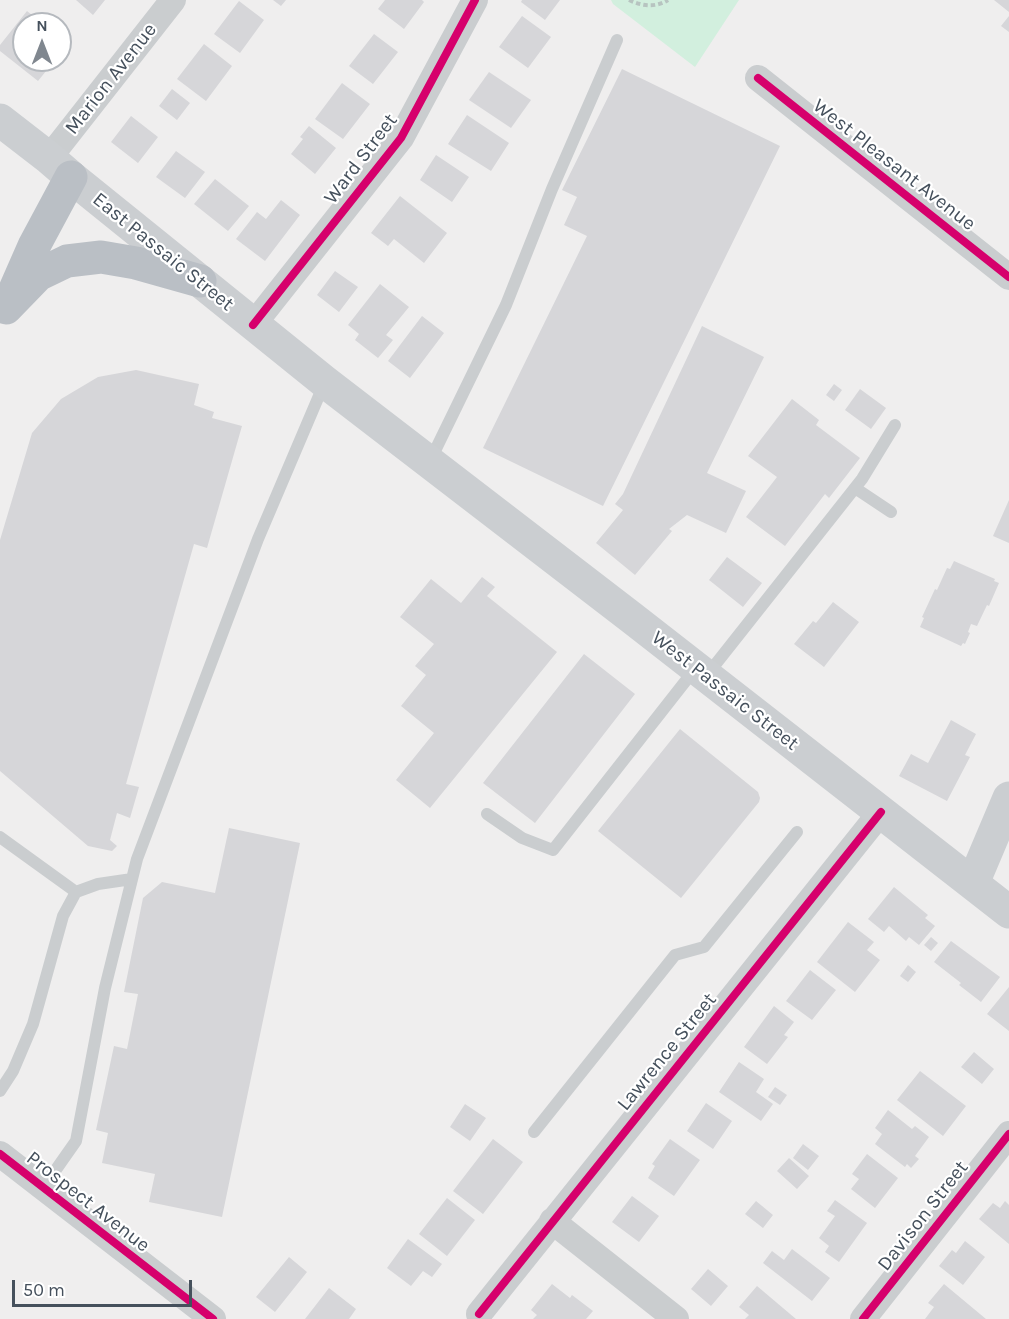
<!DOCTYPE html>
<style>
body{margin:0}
#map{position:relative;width:1009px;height:1319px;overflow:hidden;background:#efeeee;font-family:Karla,sans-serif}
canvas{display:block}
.north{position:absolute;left:12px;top:12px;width:60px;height:60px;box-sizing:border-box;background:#fff;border:2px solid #b5b9be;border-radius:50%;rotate:0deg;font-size:16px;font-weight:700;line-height:24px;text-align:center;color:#45505c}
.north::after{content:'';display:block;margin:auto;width:21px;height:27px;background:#80878f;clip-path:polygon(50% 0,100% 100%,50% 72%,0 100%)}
.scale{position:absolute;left:12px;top:1280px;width:180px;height:27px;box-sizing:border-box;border:3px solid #45505c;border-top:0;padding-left:8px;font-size:18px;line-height:21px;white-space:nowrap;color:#45505c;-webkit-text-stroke:4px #fff;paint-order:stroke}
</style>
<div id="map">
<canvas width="1009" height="1319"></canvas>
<div class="north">N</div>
<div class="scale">50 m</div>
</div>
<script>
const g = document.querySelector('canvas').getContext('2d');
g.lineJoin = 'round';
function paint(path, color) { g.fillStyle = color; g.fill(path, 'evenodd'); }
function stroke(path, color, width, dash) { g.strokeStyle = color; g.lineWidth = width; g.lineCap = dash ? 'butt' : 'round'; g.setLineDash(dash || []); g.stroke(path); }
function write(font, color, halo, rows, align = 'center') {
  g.font = font + ' Karla,sans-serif'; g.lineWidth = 4.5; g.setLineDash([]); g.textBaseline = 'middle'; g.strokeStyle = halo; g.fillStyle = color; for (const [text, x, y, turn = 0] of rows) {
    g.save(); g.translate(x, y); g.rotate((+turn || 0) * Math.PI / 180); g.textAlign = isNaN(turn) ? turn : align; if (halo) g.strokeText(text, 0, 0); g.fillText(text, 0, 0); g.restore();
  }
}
const green = new Path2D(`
 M611,0H739L695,67L613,4Z`);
const building = new Path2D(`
 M76,0H105L93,15Z
 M273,0H286L281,6Z
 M385,0H422L424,2L404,29L378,9Z
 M522,0H560L545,20L521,2Z
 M994,0H1009V12Z
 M239,1L264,20L240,53L214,34Z
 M27,11L43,24H24V60H55L38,81L0,51V45Z
 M522,16L551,37L528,68L499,47Z
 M1009,16V32L1001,26Z
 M374,34L398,52L373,84L349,66Z
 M204,44L232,66L206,101L177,79Z
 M622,69L780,146L603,506L483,448L587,236L564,225L577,197L562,190Z
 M489,72L531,100L511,128L469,100Z
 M342,83L370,104L343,139L315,119Z
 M172,89L190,103L177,120L159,106Z
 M467,115L509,143L491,171L448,144Z
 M131,116L158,137L138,163L111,142Z
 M309,126L336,148L315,174L291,154L303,139L300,137Z
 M176,151L205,172L185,198L156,177Z
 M436,155L469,177L452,202L420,180Z
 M215,179L249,206L228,231L194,204Z
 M400,196L447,233L424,263L394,239L388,246L371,233Z
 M281,200L300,215L265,261L236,239L257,212L266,219Z
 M335,271L358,287L339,312L317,295Z
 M380,284L409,307L386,335L393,340L378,358L355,340L359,334L348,325Z
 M422,316L444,333L410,378L388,361Z
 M702,326L764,357L707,473L746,491L726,533L687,515L669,529L672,531L635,575L596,543L623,510L615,504L623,494Z
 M136,370L199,384L194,405L214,412L212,418L242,426L207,548L194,544L126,784L139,787L130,818L117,813L110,840L117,846L112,851L88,846L0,771V540L32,433L61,399L98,377Z
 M834,384L842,390L834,401L826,395Z
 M860,389L886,408L871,429L845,410Z
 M792,399L819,420L816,425L860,458L829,498L825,494L785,546L746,517L777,477L748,456Z
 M1009,500V543L993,536Z
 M727,557L762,583L743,607L709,580Z
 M954,561L995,579L994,581L999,583L989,606L987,605L977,626L971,624L968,632L970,633L965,644L963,643L961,646L920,627L924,618L922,617L935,589L937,590L947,568L950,569Z
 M482,577L495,587L487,596L557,652L430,808L396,780L434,733L401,706L426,675L415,666L434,644L400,617L431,579L461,603Z
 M833,602L859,622L824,667L794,644L813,621L816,623Z
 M584,654L635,694L535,823L483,783Z
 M951,720L976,734L965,755L970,757L947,801L899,776L911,754L928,763Z
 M680,729L758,792L760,798L759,802L681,898L598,831Z
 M229,828L300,843L222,1217L149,1202L155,1174L102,1163L108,1133L96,1130L114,1046L127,1049L138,994L124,992L143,898L162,882L215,893Z
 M894,887L928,915L925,918L935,926L919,945L909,937L906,941L889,926L884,932L868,919Z
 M848,922L874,942L867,950L880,960L855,992L817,962Z
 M931,937L938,943L931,951L924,945Z
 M951,941L1000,977L981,1002L959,985L961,983L934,962Z
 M908,965L916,972L908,982L900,976Z
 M810,970L836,990L812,1020L786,1001Z
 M1009,987V1031L987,1014Z
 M774,1006L794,1022L784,1035L788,1037L767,1064L744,1047Z
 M974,1052L994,1069L982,1084L961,1067Z
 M739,1062L764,1079L756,1092L773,1104L761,1121L719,1092Z
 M920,1071L966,1106L943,1136L897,1100Z
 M775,1087L787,1095L780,1105L768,1097Z
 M706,1103L732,1121L713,1149L687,1131Z
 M465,1104L486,1118L470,1141L450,1127Z
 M888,1110L912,1129L915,1126L929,1137L915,1156L919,1159L911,1168L907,1164L905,1167L875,1144L882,1134L875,1128Z
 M493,1139L523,1162L483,1214L453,1191Z
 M670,1139L700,1160L674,1196L648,1178L655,1166L652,1164Z
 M803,1144L819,1156L808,1170L793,1158Z
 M867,1154L898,1178L875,1208L851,1189L859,1179L852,1174Z
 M789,1158L809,1176L797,1189L777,1171Z
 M632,1196L659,1216L639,1242L612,1222Z
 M447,1198L475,1220L447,1256L419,1234Z
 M835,1200L867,1223L839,1262L825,1252L829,1246L819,1238L835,1216L827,1211Z
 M756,1201L773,1215L763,1228L745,1214Z
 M1005,1201L1009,1205V1244L979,1219L993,1203L1000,1208Z
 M408,1239L442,1264L432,1277L423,1271L411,1286L387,1268Z
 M965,1241L985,1257L963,1285L939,1266L952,1250L956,1253Z
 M792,1249L830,1278L812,1301L763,1263L772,1251L784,1260Z
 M289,1257L307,1272L275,1312L256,1297Z
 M708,1269L728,1286L711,1306L691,1289Z
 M552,1284L570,1298L572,1295L593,1311L586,1319H533L537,1315L531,1310Z
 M944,1284L986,1319H925L934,1307L928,1303Z
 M757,1286L796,1319H745L749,1315L739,1307Z
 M329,1288L356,1309L349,1319H305Z`);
const path = new Path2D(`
 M629,0C642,6 655,8 668,0`);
const lane = new Path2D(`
 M430,461L506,305L552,189L617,40
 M855,488L891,512
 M707,675L862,479L895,425
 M487,814L522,838L553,850L695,669
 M0,837L76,892
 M0,1091L13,1071L33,1024L63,916L76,892L98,884L132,879
 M534,1132L675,955L704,947L797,832
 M43,1188L76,1141L105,988L137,859L258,539L324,384`);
const street = new Path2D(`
 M758,78L1009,277
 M49,158L173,0
 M253,325L401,138L475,0
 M0,1154L213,1319
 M552,1221L676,1319
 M479,1314L881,812
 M863,1319L1009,1134`);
const secondary = new Path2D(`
 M0,120L49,158L71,177L325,382L632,618L1009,912
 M973,883L1009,798`);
const highway = new Path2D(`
 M13,294L34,246L71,177
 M6,308L38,275L67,261L101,257L136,263L200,281`);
const cycleway = new Path2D(`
 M758,78L1009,277
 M253,325L401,138L475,0
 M0,1154L213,1319
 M479,1314L881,812
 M863,1319L1009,1134`);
const streetNames = [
 ["Marion Avenue",111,79,-52],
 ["Ward Street",361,159,-53],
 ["West Pleasant Avenue",894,165,38],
 ["East Passaic Street",163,252,39],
 ["West Passaic Street",725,691,38],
 ["Lawrence Street",667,1052,-51],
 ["Prospect Avenue",88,1202,38],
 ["Davison Street",923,1216,-52]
];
paint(green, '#d2efde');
paint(building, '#d6d6d9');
stroke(path, '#b7c4c0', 4, [4.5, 3]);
stroke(lane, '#cacdcf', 12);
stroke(street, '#cacdcf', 26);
stroke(secondary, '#cbced1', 33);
stroke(highway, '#babfc5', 33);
stroke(cycleway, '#d6006c', 8);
write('20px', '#45505c', '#fff', streetNames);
</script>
